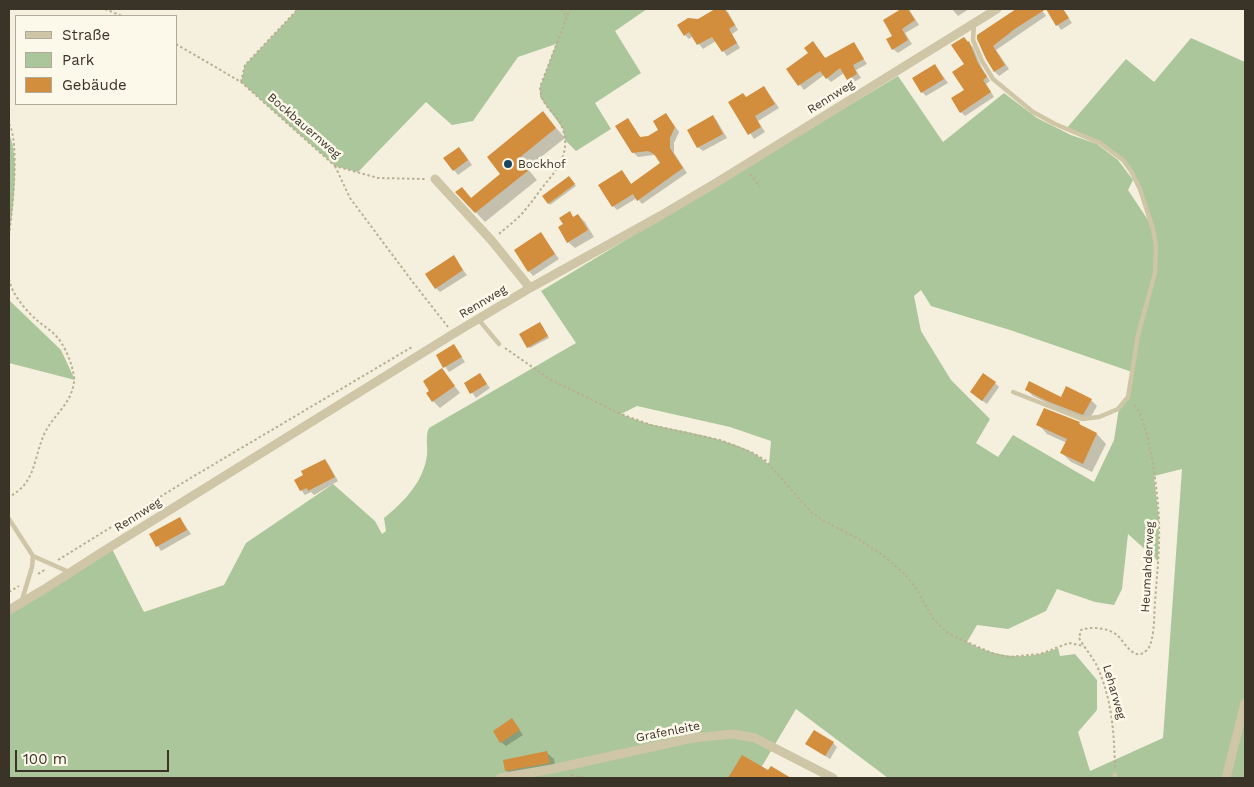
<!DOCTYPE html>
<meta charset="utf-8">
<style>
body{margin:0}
#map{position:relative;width:1254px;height:787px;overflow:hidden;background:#f5f0dd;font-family:"Work Sans",sans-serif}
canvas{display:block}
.frame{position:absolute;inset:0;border:10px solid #3a3328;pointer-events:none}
.legend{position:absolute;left:15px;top:15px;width:162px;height:90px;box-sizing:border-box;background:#fcf9ea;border:1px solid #aeaa9c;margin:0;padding:6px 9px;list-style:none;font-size:15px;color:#3a3328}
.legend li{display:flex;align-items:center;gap:10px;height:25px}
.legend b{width:25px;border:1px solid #aeaa9c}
.scale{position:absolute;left:15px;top:750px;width:154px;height:22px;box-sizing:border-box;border:2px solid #3a3328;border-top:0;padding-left:6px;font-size:15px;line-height:18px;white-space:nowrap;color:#3a3328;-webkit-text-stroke:4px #fcf9ea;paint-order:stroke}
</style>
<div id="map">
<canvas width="1254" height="787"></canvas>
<div class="frame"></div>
<ul class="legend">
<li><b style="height:6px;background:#cfc5a7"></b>Straße</li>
<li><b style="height:14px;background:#abc69b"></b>Park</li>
<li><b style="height:14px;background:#d28d3d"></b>Gebäude</li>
</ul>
<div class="scale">100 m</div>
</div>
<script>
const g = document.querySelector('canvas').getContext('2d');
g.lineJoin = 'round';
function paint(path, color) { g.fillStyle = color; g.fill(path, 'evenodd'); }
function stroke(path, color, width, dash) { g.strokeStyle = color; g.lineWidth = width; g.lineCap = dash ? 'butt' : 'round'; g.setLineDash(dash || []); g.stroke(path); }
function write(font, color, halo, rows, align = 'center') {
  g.font = font + ' "Work Sans",sans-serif'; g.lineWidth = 5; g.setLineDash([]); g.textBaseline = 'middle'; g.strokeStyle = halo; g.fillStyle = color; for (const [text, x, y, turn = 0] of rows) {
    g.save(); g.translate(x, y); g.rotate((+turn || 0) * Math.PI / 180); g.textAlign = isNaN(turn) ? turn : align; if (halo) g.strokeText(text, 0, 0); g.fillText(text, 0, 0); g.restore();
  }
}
const green = new Path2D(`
 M298,9H647L615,31L641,73L595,103L611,129L576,151L565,140L563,129L540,97V87L556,44L518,57L473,121L452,125L426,102L358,172L335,166L241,82L245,65Z
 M1191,38L1245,62V778H888L796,709L755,778H9V610L112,549L144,612L224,585L246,543L333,484L375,521L382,534L386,531L384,518C404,502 424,481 427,455C428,446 425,436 429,428L576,343L541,291L898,76L943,142L1004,93L1037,118L1071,135L1097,144L1118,160L1133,180L1128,190L1152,226L1131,171L1112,150L1066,129L1126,59L1154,82ZM921,290L931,306L1010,330L1132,372L1128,397L1119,408L1114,440L1094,482L1013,435L998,457L976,443L990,419L951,380L921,331L914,296ZM637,406L730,427L771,441L769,465C746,440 687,433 654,425C643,423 632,418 621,414ZM1182,469L1163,738L1090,771L1078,732L1097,710V680L1075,654L1060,656L1058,648C1028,661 996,658 967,642L977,625L1008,629L1046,611L1057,589L1095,602L1114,605L1122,589L1128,534L1158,561L1159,520L1154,476Z
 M9,134C20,156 13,211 9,236Z
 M9,279L10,301L61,350L75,380L9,363Z`);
const shadow = new Path2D(`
 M722,9L728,12L738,30L732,34L740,48L727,56L716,41L703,49L693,36L689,39L685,35L698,20Z
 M903,9H908L910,11L919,25L905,33L912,44L898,53L893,49L894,36L884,20Z
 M952,9H969L958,16Z
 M1021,9H1041L1046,16L996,50L1009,69L999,76L995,72L979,36Z
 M1052,9H1063L1072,23L1061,30L1048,11Z
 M813,43L826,59L853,43L867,64L856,70L861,78L852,83L844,73L831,82L824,75L804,90L788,69L809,54Z
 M969,43L973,47L982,68L990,81L986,84L994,97L965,116L961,112L965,90L966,65Z
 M935,65L948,83L926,96L922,92Z
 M764,87L779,108L758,121L765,132L754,139L730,102L747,98Z
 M543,113L565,138L527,168L537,180L485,222L457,192L462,188L472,199L502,175Z
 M666,114L679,132L674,143V153L687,173L642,204L637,198L617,210L613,206L622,171L632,185L662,163L658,157L654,155L638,157L633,152L628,119L641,138L649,137L660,130Z
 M713,117L717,121L727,138L703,151L698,147Z
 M463,152L472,165L458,175L445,158Z
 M571,179L576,186L550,205L549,203Z
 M570,213L574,218L578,215L585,222L594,237L575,248L568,242L564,224Z
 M541,234L559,259L533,276L529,271Z
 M453,257L467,275L440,292L436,288Z
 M542,325L549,338L530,348L528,347Z
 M454,346L465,362L449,372L437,356Z
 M441,369L460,393L440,408L433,401Z
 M480,375L490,388L476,398L466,384Z
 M995,383L999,387L987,404L975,396Z
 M1027,390L1061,398L1091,400L1097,406L1089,420L1055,407L1033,396Z
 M1079,423L1083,428L1097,434L1106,444L1092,472L1071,462L1062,453L1067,443L1047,434L1038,424Z
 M325,460L329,465L338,481L314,495L311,492L305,495L301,490Z
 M180,518L191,534L161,551L151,535Z
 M512,720L523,735L506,746L501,742Z
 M833,743L837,747L830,759L807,744Z
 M547,753L554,759L556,770L513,777L506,770Z
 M771,767L789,778H730L769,772Z`);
const building = new Path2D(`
 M715,9H725L735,25L729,29L737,43L722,52L712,37L697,45L689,32L684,36L677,25L688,18L698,19Z
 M901,9H908L915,20L902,29L908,40L892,50L886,39L892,36L883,20Z
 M1016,9H1063L1069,18L1056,26L1046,9L1016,28L993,46L1005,65L994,72L986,59L977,39V35Z
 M964,37L968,42L969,41L978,63L987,77L983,80L991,92L960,113L951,98L964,90L952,72L964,64L951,45Z
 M813,41L825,58L854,42L864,59L853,65L857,74L847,80L840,68L826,79L820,71L798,86L786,69L808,53L804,48Z
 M935,64L944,79L921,93L912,78Z
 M764,86L775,104L755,116L761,127L748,135L728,102L743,93L746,97Z
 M543,111L556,128L519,158L529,170L475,213L455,192L462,187L471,198L500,174L487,157Z
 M666,113L675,127L670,138V148L683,168L637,201L633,194L612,207L598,185L622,170L631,184L660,163L654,154L648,151L632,153L615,126L628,118L640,137L648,136L658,130L653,121Z
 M713,115L723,134L697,148L687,130Z
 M459,147L468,160L453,171L443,158Z
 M569,176L575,184L548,204L542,196Z
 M570,211L573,217L578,214L588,230L567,243L558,227L563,224L559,218Z
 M541,232L555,254L528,272L514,250Z
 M454,255L463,270L435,289L425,274Z
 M540,322L548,336L527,348L519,334Z
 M454,344L462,357L443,368L436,355Z
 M442,368L455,386L432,402L426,393L429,391L423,381Z
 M480,373L487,384L470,394L464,383Z
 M983,373L996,382L982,401L970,392Z
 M1029,381L1061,397L1066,386L1092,399L1083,415L1047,401L1025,390Z
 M1044,408L1080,422L1079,424L1097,433L1083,464L1060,453L1067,439L1036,425Z
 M325,459L335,477L308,491L307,488L300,491L294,480L303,475L301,471Z
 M180,517L187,530L156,547L149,534Z
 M512,718L520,730L500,743L493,731Z
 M814,730L834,742L825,756L805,744Z
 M547,751L550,763L505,771L503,760Z
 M742,755L768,770L771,766L791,778H728Z`);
const path = new Path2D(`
 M105,9L122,16
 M561,9L567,17
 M176,44L241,82L335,166L378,178L425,179
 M241,82L245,65L298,9
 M9,124C20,142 12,214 9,236
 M335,166L350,198L412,281L448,327
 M750,174L760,187
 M499,234C508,226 518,219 525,210C531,203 536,196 541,189C555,172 571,155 563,130C558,111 541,110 540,87L570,9
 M9,279C12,295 27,312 39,322C45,327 52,331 57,337C64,345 69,357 72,367C73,372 75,378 74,382C71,406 51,416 43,437C33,462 35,483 9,497
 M505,348L551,380L621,414L651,425L720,440L751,452L765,460L811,512L824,521L857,538L885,557L905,574L915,587L934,620L949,634L994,654L1009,657L1040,654L1069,643L1084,646
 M58,560L189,479L412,347
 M38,574L46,569
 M9,592L19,586
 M1115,768C1114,731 1112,698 1096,664C1091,655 1084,647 1079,638L1081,630C1092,626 1108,628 1117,635C1125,642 1134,663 1147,650C1155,642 1154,613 1155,602C1157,575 1160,548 1159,521C1158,494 1150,421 1133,403
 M571,775L584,778`);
const service = new Path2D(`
 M974,24L973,40L982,61L993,79L1033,112L1055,124L1100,143L1123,160L1131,171L1140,189L1153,229L1156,245L1155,273L1138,335L1128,397L1118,409L1099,417L1082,419L1013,392
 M479,320L499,344
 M9,519L33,556L69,572
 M22,600L32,567L33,556
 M1115,775V778`);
const minor = new Path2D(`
 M435,179L492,241L530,288
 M9,610L43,590L99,554L453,334L530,288L660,216L719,181L997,9
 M500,778L552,769L693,738L733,734L755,738L833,778
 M1226,778L1245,703`);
const markers = [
 [508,164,5,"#194761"]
];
const streetNames = [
 ["Rennweg",831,97,-32],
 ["Bockbauernweg",304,126,41],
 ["Rennweg",483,302,-31],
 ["Rennweg",138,515,-32],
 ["Heumahderweg",1148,567,-87],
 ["Leharweg",1114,692,74],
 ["Grafenleite",668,732,-11]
];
const poiNames = [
 ["Bockhof",518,164]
];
paint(green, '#abc69b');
paint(shadow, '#0003');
paint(building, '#d28d3d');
stroke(path, '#bbaf91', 2, [2.5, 2.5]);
stroke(service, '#cfc5a7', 4.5);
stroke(minor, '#cfc5a7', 9);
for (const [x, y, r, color] of markers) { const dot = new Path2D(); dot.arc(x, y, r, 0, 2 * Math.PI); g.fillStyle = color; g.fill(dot); stroke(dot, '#fcf9ea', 2); }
write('12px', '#3a3328', '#fcf9ea', streetNames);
write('12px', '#3a3328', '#fcf9ea', poiNames, 'left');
</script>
